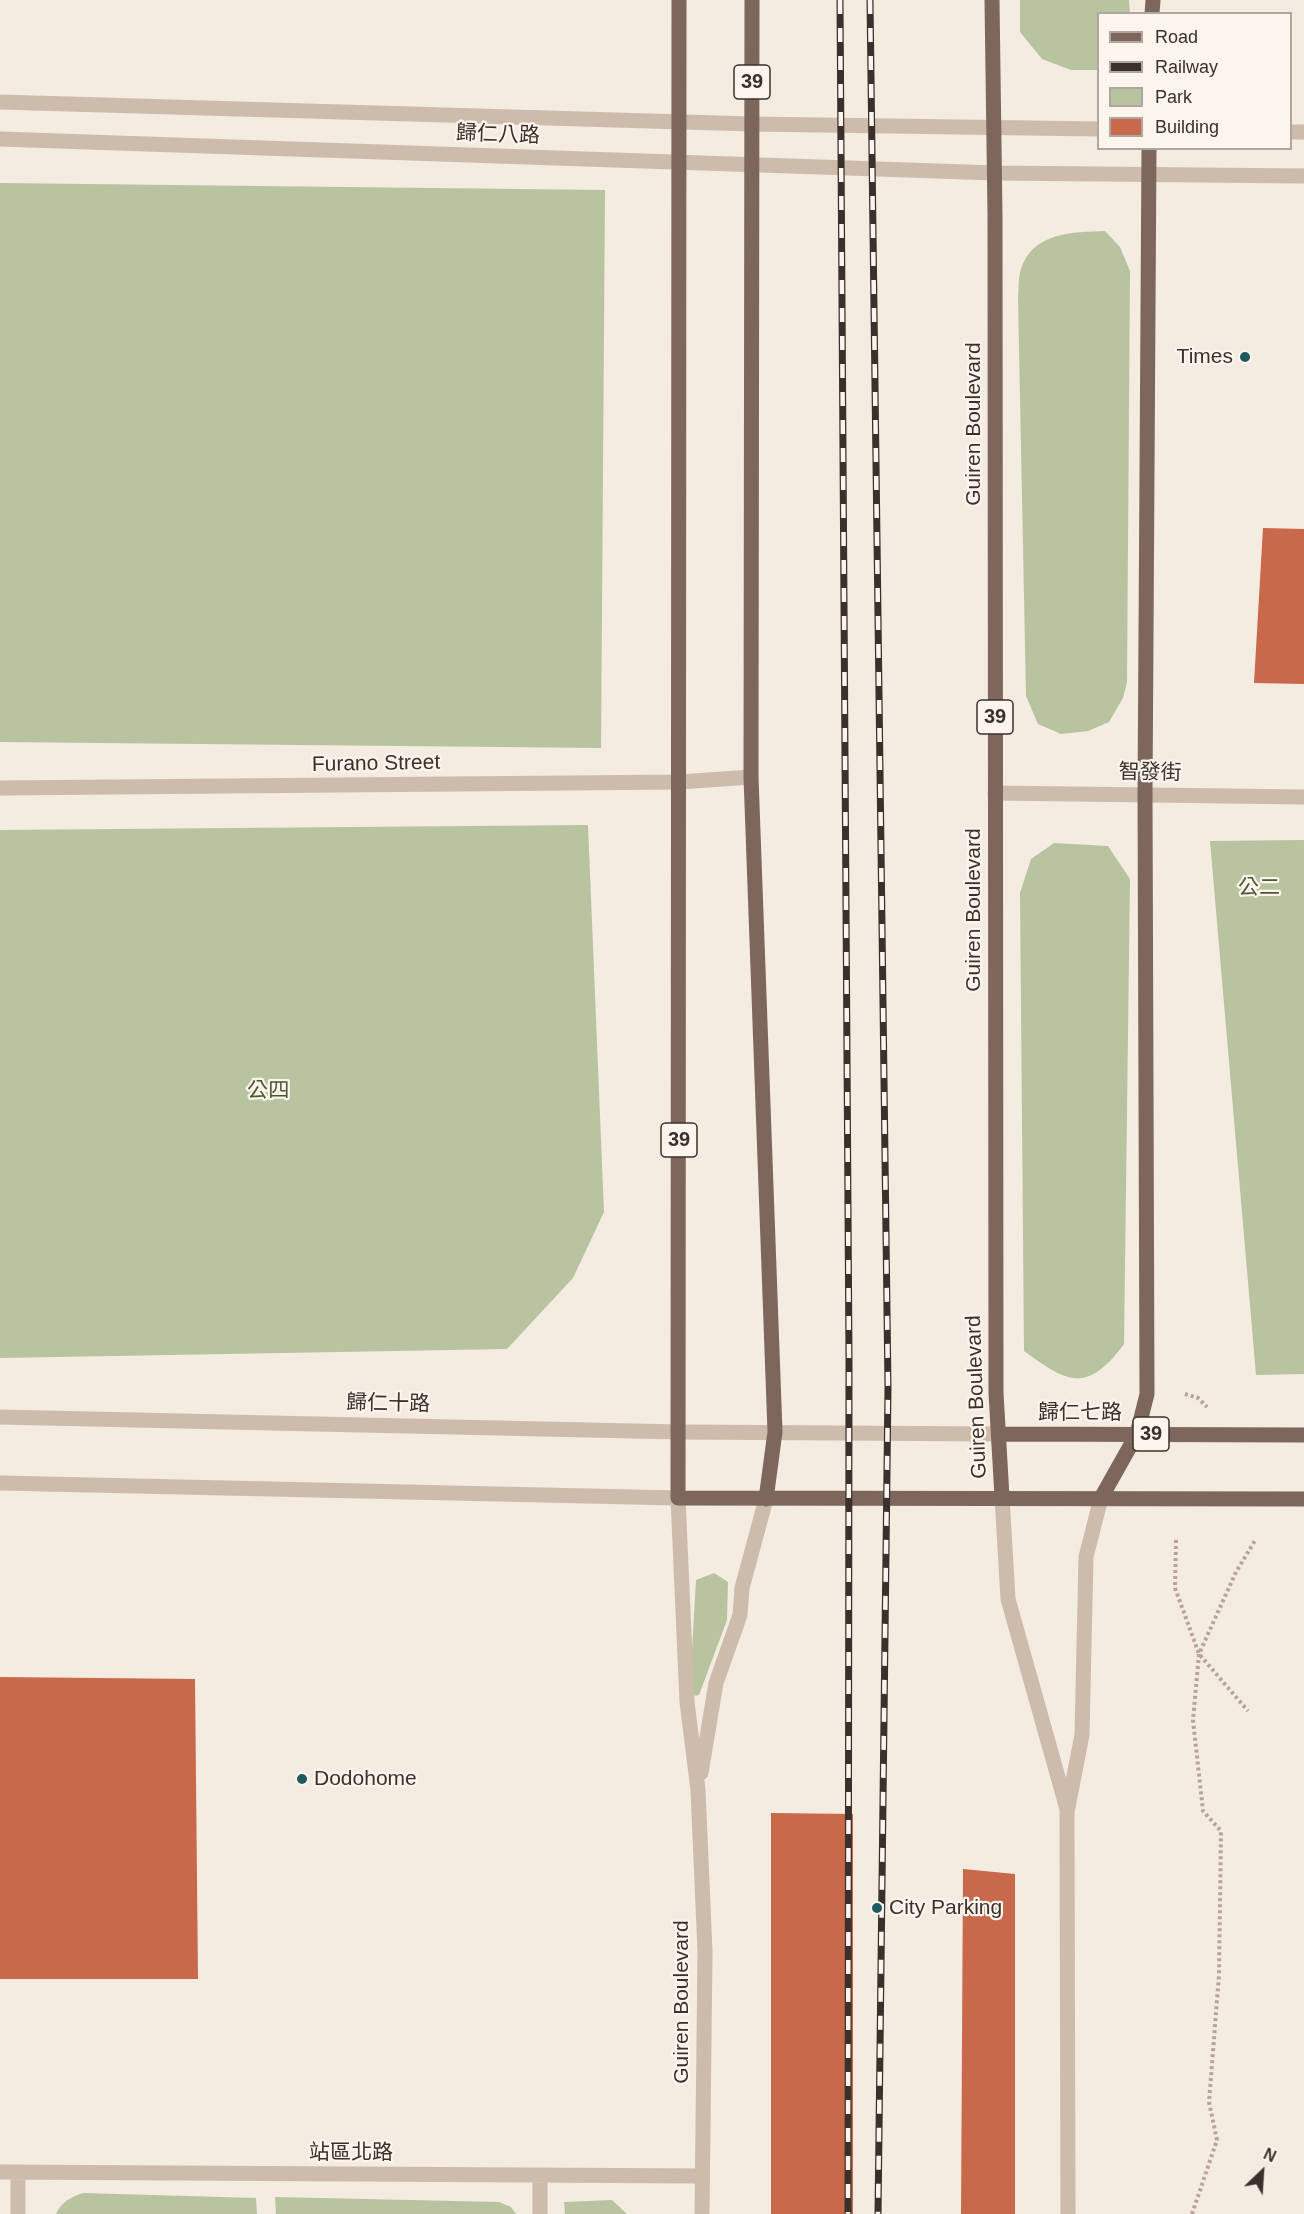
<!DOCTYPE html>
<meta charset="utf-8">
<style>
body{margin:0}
#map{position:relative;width:1304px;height:2214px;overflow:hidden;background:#f4ebe1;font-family:Arial,sans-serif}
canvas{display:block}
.legend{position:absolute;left:1097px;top:12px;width:195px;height:138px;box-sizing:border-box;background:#fbf5ee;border:2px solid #aea6a0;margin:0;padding:8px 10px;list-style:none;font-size:18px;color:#3b302b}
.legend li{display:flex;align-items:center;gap:12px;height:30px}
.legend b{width:30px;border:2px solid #aea6a0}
.north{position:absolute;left:1232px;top:2142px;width:60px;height:60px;-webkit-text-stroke:4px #fbf5ee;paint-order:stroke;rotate:25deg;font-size:16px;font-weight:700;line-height:24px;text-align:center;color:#3b302b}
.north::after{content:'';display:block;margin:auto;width:21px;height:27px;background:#3b302b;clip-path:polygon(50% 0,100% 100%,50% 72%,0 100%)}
</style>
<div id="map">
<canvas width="1304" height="2214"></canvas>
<ul class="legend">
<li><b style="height:8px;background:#7d675c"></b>Road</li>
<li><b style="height:8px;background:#3b302b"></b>Railway</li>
<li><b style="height:16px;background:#b8c4a0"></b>Park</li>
<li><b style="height:16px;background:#c8694b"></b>Building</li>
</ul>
<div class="north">N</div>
</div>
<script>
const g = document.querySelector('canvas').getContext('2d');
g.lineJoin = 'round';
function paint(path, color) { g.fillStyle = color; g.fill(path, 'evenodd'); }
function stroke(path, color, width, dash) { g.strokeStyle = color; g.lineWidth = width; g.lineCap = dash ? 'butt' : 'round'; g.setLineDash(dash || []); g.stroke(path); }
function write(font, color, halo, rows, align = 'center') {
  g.font = font + ' Arial,"Noto Sans TC",sans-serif'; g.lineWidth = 4.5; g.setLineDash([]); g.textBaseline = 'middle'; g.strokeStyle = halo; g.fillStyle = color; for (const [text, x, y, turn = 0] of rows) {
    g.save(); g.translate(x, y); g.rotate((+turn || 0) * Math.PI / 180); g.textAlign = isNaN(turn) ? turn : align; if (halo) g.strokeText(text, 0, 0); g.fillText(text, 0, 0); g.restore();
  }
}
const green = new Path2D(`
 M1020,0H1129L1130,13L1098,14V70H1071L1042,59L1020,32Z
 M0,183L605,190L601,748L0,742Z
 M1105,231L1120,247L1130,271L1127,682L1123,698L1109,722L1088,731L1061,734L1038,724L1026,696L1018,298C1019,289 1018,278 1021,269C1033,232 1073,232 1105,231Z
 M588,825L604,1212L573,1278L507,1349L0,1358V830Z
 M1304,840V1374L1256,1375L1210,841Z
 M1054,843L1108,846L1130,879L1124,1344C1087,1394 1068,1383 1024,1351L1020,893L1031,859Z
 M714,1573L728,1582L727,1620L699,1695L695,1696L690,1685L696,1580Z
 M83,2193L256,2198L257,2214H56C61,2202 71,2197 83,2193Z
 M275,2197L499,2202L511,2207L516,2214H276Z
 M612,2200L627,2214H565L564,2202Z`);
const building = new Path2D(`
 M1263,528L1304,529V684L1254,683Z
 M0,1677L195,1679L198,1979H0Z
 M771,1813L853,1814V2214H771Z
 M963,1869L1015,1874V2214H961Z`);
const path = new Path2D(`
 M1185,1394L1198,1398L1207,1407
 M1176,1540L1175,1588L1199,1654L1248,1711
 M1192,2214L1217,2140L1209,2102L1219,1975L1221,1831L1203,1811L1193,1720L1199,1654L1236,1572L1256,1539`);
const minor = new Path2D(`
 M0,102L752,124L1098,129
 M1290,132H1304
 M0,139L995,173L1304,176
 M0,788L680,782L751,777
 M995,793L1304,797
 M0,1417L679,1432L999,1434
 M0,1483L678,1498L687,1702L698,1790L705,1952L702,2214
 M1002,1497L1008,1599L1067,1809
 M701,1773L716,1683L740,1615L742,1588L766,1499
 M0,2172L702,2176
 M540,2175V2214
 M18,2214V2172
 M1068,2214L1067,1812L1082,1735L1086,1557L1101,1498`);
const major = new Path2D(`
 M679,0L678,1498L1304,1499
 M752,0L751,777L775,1432L766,1499
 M992,0L995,215L996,1393L1002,1497
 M1152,14L1153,0
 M999,1434L1304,1435
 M1101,1498L1137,1434L1147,1394L1145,794L1149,148`);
const rail = new Path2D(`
 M840,0L849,1359L848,2214
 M870,0L888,1387L878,2214`);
const markers = [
 [1245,357,6,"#1f5a5e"],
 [302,1779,6,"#1f5a5e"],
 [877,1908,6,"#1f5a5e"]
];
const shields = [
 [752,82,36],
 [995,717,36],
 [679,1140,36],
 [1151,1434,36]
];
const shieldNames = [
 ["39",752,82],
 ["39",995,717],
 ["39",679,1140],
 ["39",1151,1434]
];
const streetNames = [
 ["歸仁八路",498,135,2],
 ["Guiren Boulevard",974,424,-90],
 ["Furano Street",376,764,-1],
 ["智發街",1150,773,1],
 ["Guiren Boulevard",974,910,-90],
 ["Guiren Boulevard",977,1397,-92],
 ["歸仁十路",388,1404,1],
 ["歸仁七路",1080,1413],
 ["Guiren Boulevard",682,2002,-90],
 ["站區北路",351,2153]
];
const poiNames = [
 ["Times",1233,357,"right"],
 ["Dodohome",314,1779],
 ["City Parking",889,1908]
];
const parkNames = [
 ["公二",1259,888],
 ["公四",268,1091]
];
paint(green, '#b8c4a0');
paint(building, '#c8694b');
stroke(path, '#b9a596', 4, [3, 3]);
stroke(minor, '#cdbbac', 15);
stroke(major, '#7d675c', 15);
stroke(rail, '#3b302b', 7);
stroke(rail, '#fbf5ee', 4.5, [14]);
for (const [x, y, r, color] of markers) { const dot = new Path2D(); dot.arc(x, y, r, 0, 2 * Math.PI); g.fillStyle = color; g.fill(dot); stroke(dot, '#fbf5ee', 2); }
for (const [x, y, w] of shields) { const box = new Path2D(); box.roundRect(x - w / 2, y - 17, w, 34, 4.5); g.fillStyle = '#fbf5ee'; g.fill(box); stroke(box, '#3b302b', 1.5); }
write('bold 20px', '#3b302b', null, shieldNames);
write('21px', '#3b302b', '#fbf5ee', streetNames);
write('21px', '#3b302b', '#fbf5ee', poiNames, 'left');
write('21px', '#4a5a2e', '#fbf5ee', parkNames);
</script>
